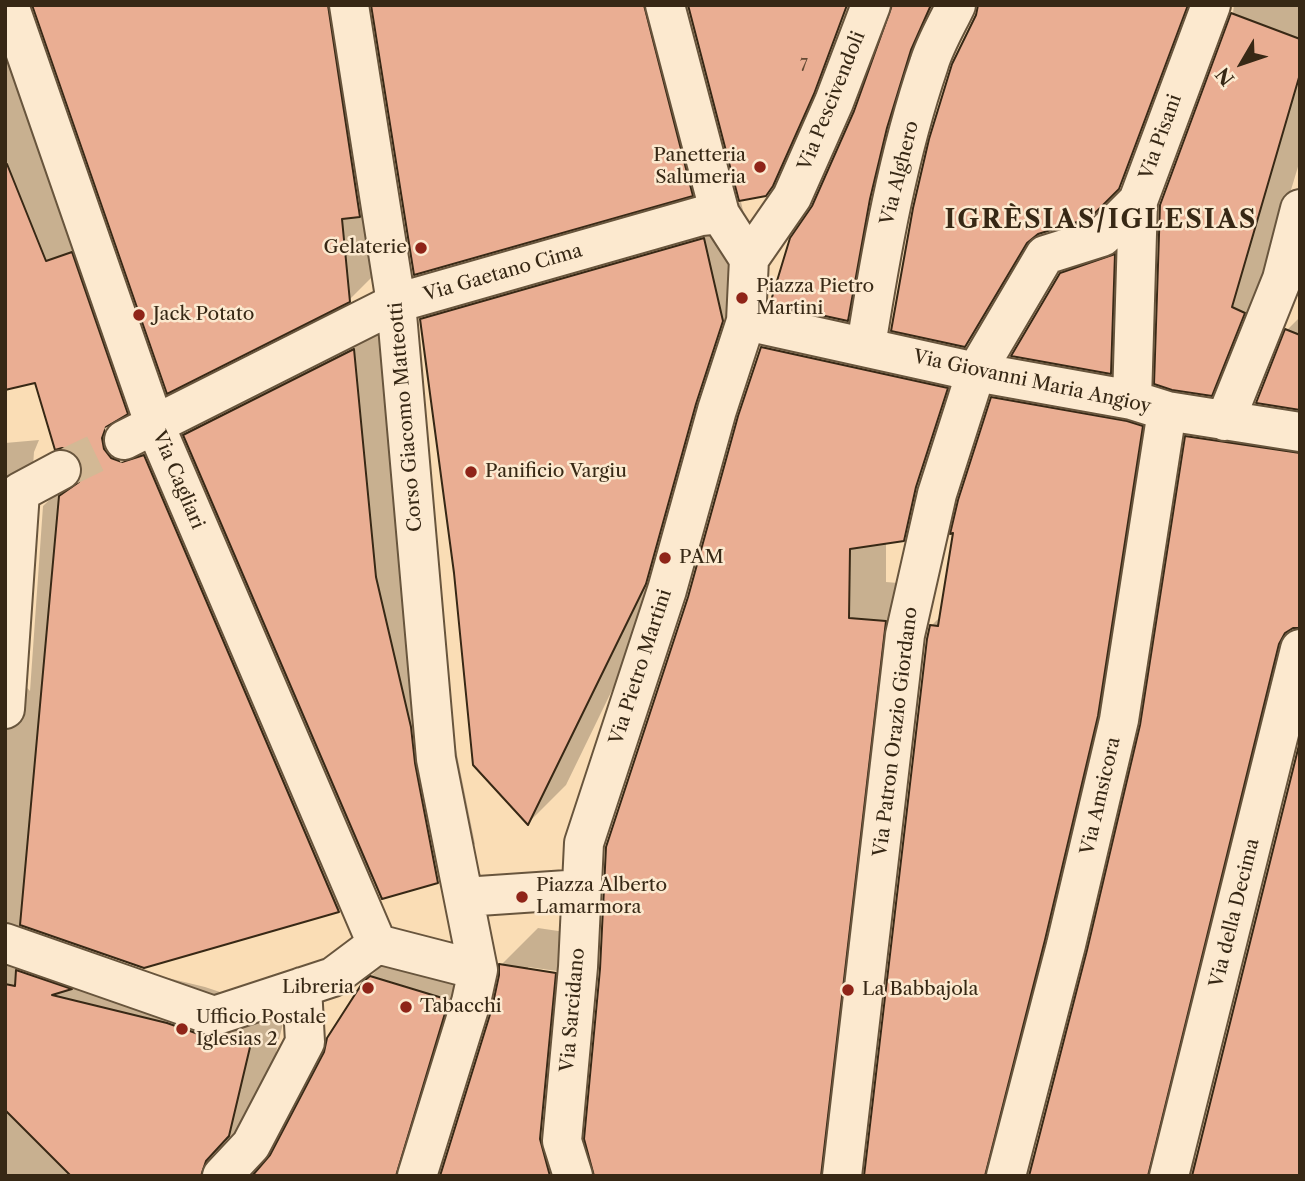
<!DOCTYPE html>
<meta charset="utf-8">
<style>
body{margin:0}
#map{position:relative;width:1305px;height:1181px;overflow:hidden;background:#faddb5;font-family:"Libre Caslon Text",serif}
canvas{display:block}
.frame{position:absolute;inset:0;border:7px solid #372815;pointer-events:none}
.north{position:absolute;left:1207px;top:28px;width:70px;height:70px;-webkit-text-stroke:5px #fce9cf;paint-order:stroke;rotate:231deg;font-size:19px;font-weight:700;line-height:28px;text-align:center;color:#372815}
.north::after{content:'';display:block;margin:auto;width:24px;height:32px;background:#372815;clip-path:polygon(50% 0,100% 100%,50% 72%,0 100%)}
</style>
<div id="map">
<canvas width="1305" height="1181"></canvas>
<div class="frame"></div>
<div class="north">N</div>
</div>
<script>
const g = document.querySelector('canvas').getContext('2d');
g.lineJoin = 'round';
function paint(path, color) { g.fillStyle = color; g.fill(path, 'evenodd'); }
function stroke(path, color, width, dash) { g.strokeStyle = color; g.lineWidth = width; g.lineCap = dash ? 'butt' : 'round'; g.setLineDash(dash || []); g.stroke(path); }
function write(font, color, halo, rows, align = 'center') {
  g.font = font + ' "Libre Caslon Text",serif'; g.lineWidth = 5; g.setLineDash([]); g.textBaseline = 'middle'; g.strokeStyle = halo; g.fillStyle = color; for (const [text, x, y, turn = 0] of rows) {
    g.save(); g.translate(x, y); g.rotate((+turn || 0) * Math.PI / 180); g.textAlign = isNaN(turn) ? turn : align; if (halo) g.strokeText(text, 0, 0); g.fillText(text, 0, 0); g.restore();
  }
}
const shadow = new Path2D(`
 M5,5H369L396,179L380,195L386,263L349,300L163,376L138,400L181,419L187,433L222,398L391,313L451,725L475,844L437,881L373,875L338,910L144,967L106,953L98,961L205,987L244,1000L287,1006L247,1176H5V443L39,440L34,452L19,670L21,681L30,691L43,506L84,467L81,458L36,381L5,388Z
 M373,5H869L802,157L765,195L729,156L692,194Z
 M894,5H950L884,282L846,321L892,331L915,208L979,5H1209L1156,150L1089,216L1049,229L1002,308L963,347L984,352L940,502L903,539L886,542V582L922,585L859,1148L868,1158L931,626L941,616L993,398L1032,358L1061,274L1083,253L1135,235L1131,351L1108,375L1156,384L1161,206L1233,13L1234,5H1300V160L1267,270L1248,357L1211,394L1179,389L1134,678L1027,1154L1035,1159L1217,443L1300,448V667L1190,1155L1198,1159L1300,1176H248L263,1161L272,1156L364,983L402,945L484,964L438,1155L447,1160L494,1009L501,965L538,928L592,936L577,1109L586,1137L689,597L762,348L801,309L814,207L856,111ZM528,967L564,972V976L528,971Z
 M741,202L760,282L683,544L566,785L528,823L456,573L422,320L459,282Z
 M1300,317V408L1287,330Z`);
const building = new Path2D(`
 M32,5H328L360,217L342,219L350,302L167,394Z
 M371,5H644L693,196L414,275Z
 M688,5H847L814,94L773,186L766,196L739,201Z
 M892,5H931L911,50L887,128L870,199L848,321L770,304L790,238L812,206L854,111Z
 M978,5H1188L1119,189L1090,218L1038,234L1027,243L965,347L891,331L913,208L929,139L952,64L976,15Z
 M1231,13L1300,39V74L1232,307L1245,313L1212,396L1172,390L1154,384L1160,205Z
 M7,164L46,261L72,252L128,414L106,427L102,438L104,449L111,458L122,462L144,455L339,912L144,968L20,925L59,496L79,482L83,470L80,459L73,452L62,448L55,450L35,383L5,390V165Z
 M704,238L723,321L696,404L646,584L528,825L473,765L454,573L420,319Z
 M1115,254L1111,374L1011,356L1060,273Z
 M1285,329L1300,335V410L1256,403Z
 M761,347L948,388L916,487L904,541L850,549L849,618L886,621L821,1176H594L584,1139L600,969L606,847L688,597L738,416Z
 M354,349L376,577L411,727L415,763L438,883L382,899L183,435Z
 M991,397L1127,421L1143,426L1098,716L1045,940L985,1176H864L927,639L930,625L938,626L953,533L950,534L958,500Z
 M1185,436L1300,453V628H1293L1285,633L1279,644L1148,1176H1029L1087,950L1140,725Z
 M1300,741V1176H1192Z
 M499,964L556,973L540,1139L550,1176H440L492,1008L499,975Z
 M16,970L72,989L52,995L167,1023L207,1037L223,1036L251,1043L229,1136L206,1161L201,1176H71L5,1110V984L15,986Z
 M370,976L449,1000L396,1176H252L270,1155L324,1052L327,1038L363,982Z`);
const streetTunnel = new Path2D(`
 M61,470L124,440`);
const street = new Path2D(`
 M9,5L154,423L377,944
 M349,5L396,303L436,759L478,970L471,1002L417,1176
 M665,5L720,214
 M746,321L976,372L1132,400L1167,411L1300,432
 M866,346C881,251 898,155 929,64C935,44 947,24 956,5
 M1132,400L1138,201L1211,5
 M1225,421L1282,279L1300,209
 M124,440L396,303L701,216L720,214L749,259
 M5,709L20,492L61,470
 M464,897L582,889
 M5,943L214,1016L333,977L377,944L478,970
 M222,1176L251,1145L305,1042L302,987
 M573,1176L562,1141L578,967L584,843L667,590L717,410L746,321L749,259L792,197L834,102L871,5
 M842,1176L905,635L937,494L976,372L1045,255L1102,237L1138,201
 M1006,1176L1066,945L1119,720L1167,411
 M1169,1176L1300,649`);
const markers = [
 [760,167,7,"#8f2418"],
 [421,248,7,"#8f2418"],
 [742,298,7,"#8f2418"],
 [139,315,7,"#8f2418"],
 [471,472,7,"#8f2418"],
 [665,558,7,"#8f2418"],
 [522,897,7,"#8f2418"],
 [368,988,7,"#8f2418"],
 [848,990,7,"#8f2418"],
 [406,1007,7,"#8f2418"],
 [182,1029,7,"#8f2418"]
];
const numberNames = [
 ["7",804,66]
];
const streetNames = [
 ["Via Pescivendoli",832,101,-68],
 ["Via Pisani",1161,137,-70],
 ["Via Alghero",900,173,-76],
 ["Via Gaetano Cima",503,273,-16],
 ["Via Giovanni Maria Angioy",1032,382,12],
 ["Corso Giacomo Matteotti",406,417,-95],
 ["Via Cagliari",178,480,67],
 ["Via Pietro Martini",641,667,-72],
 ["Via Patron Orazio Giordano",896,732,-83],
 ["Via Amsicora",1101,796,-77],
 ["Via della Decima",1235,913,-76],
 ["Via Sarcidano",573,1010,-85]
];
const poiNames = [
 ["Panetteria",746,156,"right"],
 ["Salumeria",746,178,"right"],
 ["Gelaterie",407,248,"right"],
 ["Piazza Pietro",756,287],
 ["Martini",756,309],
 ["Jack Potato",153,315],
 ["Panificio Vargiu",485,472],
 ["PAM",679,558],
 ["Piazza Alberto",536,886],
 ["Lamarmora",536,908],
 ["Libreria",354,988,"right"],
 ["La Babbajola",862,990],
 ["Tabacchi",420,1007],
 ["Ufficio Postale",196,1018],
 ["Iglesias 2",196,1040]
];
const districtNames = [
 ["IGRÈSIAS/IGLESIAS",1101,220]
];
paint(shadow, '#0003');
paint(building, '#eaae93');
stroke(building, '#372815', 2);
stroke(streetTunnel, '#d3b995', 38, [38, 19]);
stroke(street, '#68553d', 42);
stroke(street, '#fce9cf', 38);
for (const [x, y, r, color] of markers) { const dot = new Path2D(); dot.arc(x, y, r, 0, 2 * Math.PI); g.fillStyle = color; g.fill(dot); stroke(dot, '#fce9cf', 2.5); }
write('16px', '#644a34', null, numberNames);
write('19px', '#372815', '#fce9cf', streetNames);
write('19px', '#372815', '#fce9cf', poiNames, 'left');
g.letterSpacing = '2px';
write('bold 26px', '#372815', '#fce9cf', districtNames);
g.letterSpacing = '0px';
</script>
